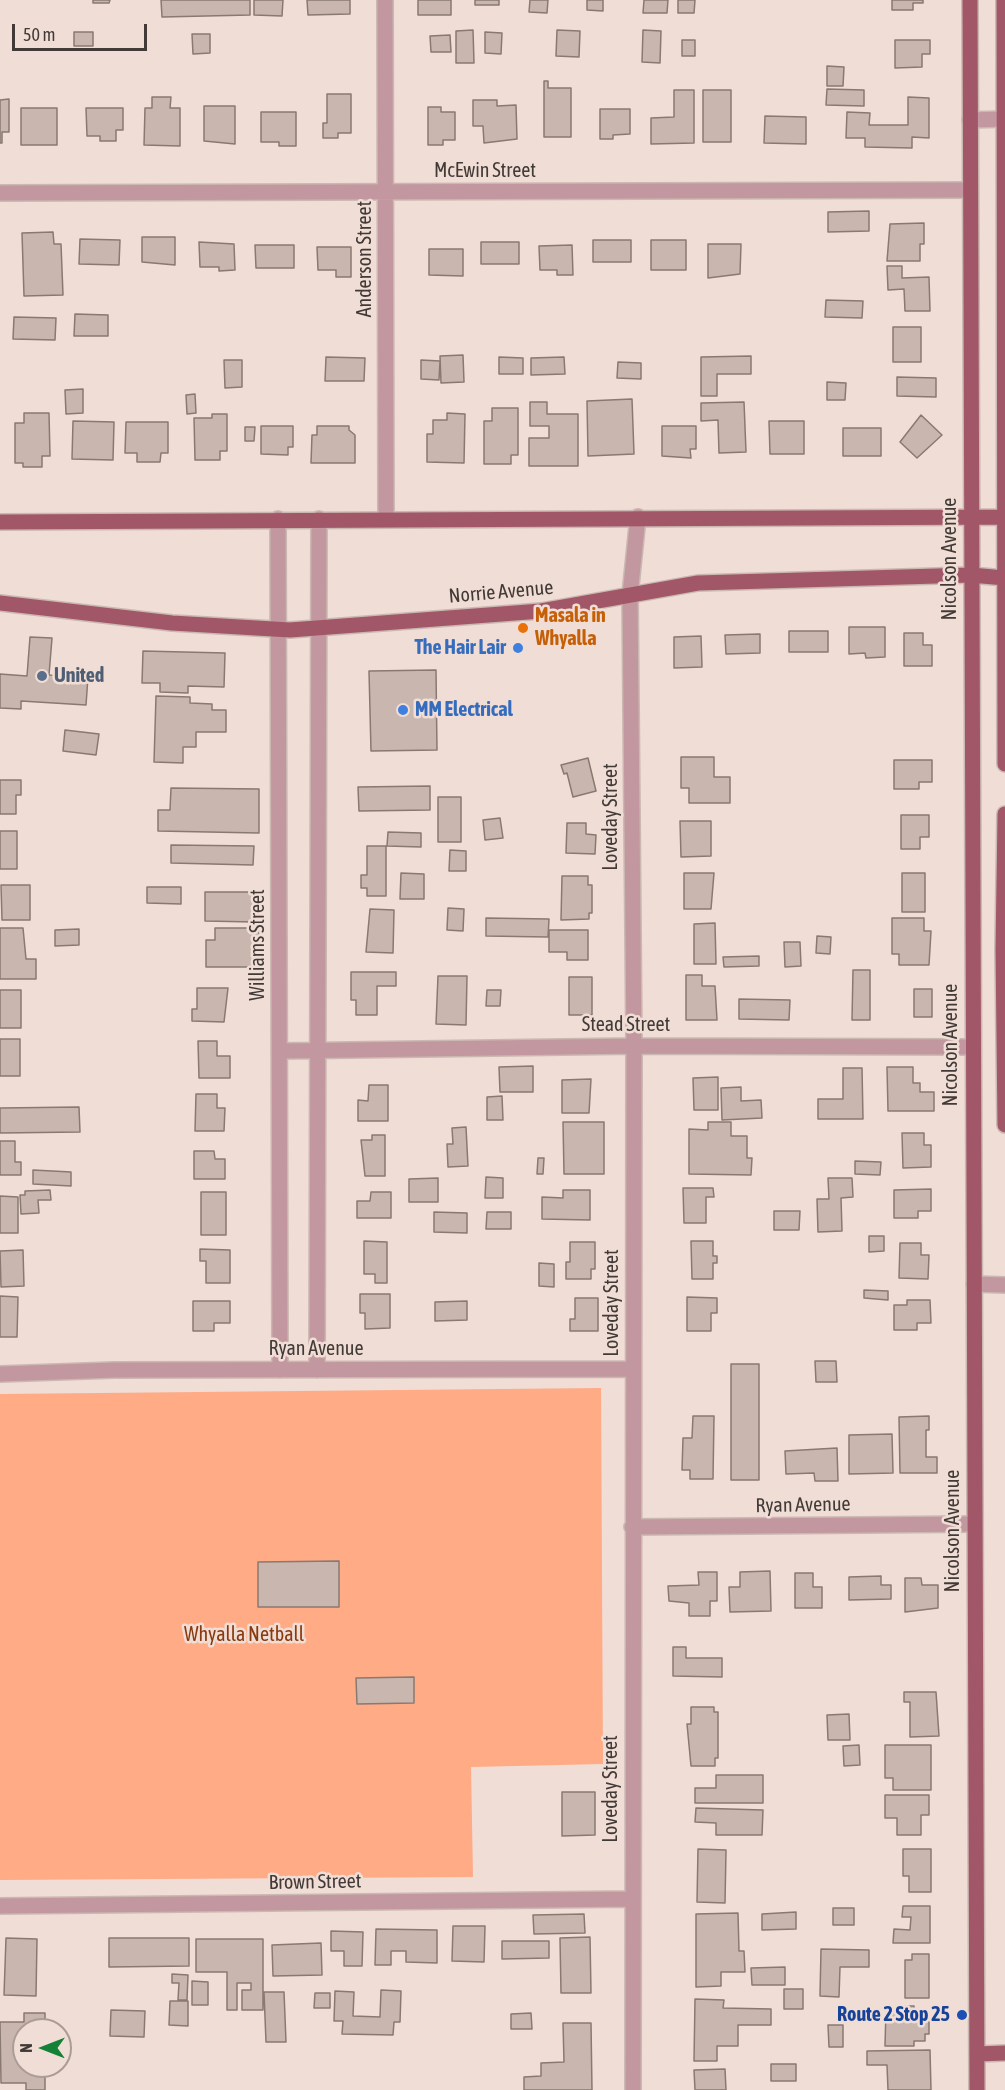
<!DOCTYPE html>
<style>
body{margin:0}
#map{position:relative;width:1005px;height:2090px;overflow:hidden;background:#f0ddd5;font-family:"Asap Condensed",sans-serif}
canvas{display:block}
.north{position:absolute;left:12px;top:2018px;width:60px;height:60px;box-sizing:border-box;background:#f0ddd5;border:2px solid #aa9c96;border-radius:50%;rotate:270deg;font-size:16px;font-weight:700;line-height:24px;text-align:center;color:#413a37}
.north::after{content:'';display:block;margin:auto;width:21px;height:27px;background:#148138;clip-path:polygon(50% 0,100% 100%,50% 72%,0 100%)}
.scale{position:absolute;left:12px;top:24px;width:135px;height:27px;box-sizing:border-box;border:3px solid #413a37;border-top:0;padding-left:8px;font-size:18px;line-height:21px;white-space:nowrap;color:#413a37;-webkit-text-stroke:4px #f0ddd5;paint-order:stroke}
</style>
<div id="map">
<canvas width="1005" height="2090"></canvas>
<div class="north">N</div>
<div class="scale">50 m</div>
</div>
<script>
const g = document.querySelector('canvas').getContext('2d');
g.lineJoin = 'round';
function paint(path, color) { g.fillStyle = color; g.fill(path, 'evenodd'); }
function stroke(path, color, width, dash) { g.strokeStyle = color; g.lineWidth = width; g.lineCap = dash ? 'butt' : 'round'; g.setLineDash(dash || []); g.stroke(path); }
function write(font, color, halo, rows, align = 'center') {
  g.font = font + ' "Asap Condensed",sans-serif'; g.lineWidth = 5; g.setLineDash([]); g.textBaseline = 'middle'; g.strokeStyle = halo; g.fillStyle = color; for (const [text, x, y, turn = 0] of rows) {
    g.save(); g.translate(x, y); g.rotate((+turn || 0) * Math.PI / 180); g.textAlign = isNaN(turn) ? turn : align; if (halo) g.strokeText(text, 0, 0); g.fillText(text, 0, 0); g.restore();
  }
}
const green = new Path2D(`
 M601,1388L603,1764L471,1767L473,1877L0,1880V1394Z`);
const building = new Path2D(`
 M93,0H110L109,3H93Z
 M161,0H250V15L162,17Z
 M254,0H283L282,16L254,15Z
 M307,0H350V14L308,15Z
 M418,0H451V15H418Z
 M475,0H499V5H475Z
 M530,0H548L547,13L529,12Z
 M587,0H603V11L587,10Z
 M644,0H668L667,13H643Z
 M678,0H695L694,13H678Z
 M892,0H923V3H913V10H892Z
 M473,30L474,63H456V31Z
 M557,30L580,31L579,57L556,56Z
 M643,30L661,31L660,63L642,62Z
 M74,32H93V46H74Z
 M485,32L502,33L501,54L485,53Z
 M192,34H210V53L193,54Z
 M450,35L451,52H431L430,36Z
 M682,40H695V56H682Z
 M895,40H930V54H922V67L895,68Z
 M827,66L844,67L843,86H827Z
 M544,81H548V88H571V137H544Z
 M827,89L864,90V106L826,105Z
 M674,90H694V143L651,144V118L674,117Z
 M703,90H731V142H703Z
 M327,94H351V133H338V138H323V123H327Z
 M152,97H171L170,108H180V146L144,145L145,108H152Z
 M908,97L929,98V138L912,137V148L865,147V138H846L847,112L870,113L869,125H908Z
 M9,99V132H2V143H0V100Z
 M473,100H497V106L516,105L517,139L484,143L483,126H473Z
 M204,106H235V144L204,141Z
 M428,107H441V112H455V140H443V145H428Z
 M21,108H57V145H21Z
 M86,108H123V130H116V141H100V136H87Z
 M600,109H630V134L613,135V139H600Z
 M261,112H296V146H279V142H261Z
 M765,116L806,117V144L764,143Z
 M869,211V231L828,232V212Z
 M924,223V244H920V261H887L890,224Z
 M53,232L54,244H61L63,295L24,296L22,233Z
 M142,237H175V265L142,262Z
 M80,239L120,240L119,265L79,264Z
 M593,240H631V262H593Z
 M651,240H686V270H651Z
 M199,242L234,244L235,270L219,271V267H200Z
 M481,242H519V264H481Z
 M708,244H741L740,274L708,278Z
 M255,245H294V268H256Z
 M572,245L573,275H557V270H540L539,246Z
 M317,247H351V277H336V270H318Z
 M429,249H463V276L429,275Z
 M887,266H902V278L929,277L930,311H905L904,289L888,290Z
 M826,300L863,301L862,318L825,317Z
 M75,314L108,315V336H74Z
 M14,317L56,318L55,340L13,339Z
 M893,327H921V362H893Z
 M463,355L464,382L441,383L440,356Z
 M751,356V374H717V396H701V357Z
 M326,357L365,358L364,381H325Z
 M499,357L523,358V374H499Z
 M564,357L565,374L531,375V358Z
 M224,360H242V387L225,388Z
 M421,360L440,361L439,380L421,379Z
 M618,362L641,363V379L617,378Z
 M897,377L936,378V397L897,396Z
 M827,382L846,383L845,400H827Z
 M83,389V413L66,414L65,390Z
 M195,394L196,413L187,414L186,395Z
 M632,399L634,454L588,456L587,401Z
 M530,402H547V414H578V466H529V438H549V426H530Z
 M744,402L746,452L719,453L718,420L701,421V403Z
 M492,408H518V455H511V464H484V421H492Z
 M24,413H49L50,456H42V467H23V463H15V423H24Z
 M447,413L465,414L464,463L427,462V434H433V420H447Z
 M212,414H227V451H220V460H195L194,418H212Z
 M921,415L942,435L917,458L900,442Z
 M73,421L114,422L113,460L72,459Z
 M769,421H804V454H770Z
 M126,422H168V453H161L160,462H137V453H125Z
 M261,426H293V447H288V455L261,454Z
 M317,426H349V430L355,435V463H311L312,435H317Z
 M662,426H696V449H690L691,458L662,456Z
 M245,427H255L254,441H245Z
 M843,428H881V456H843Z
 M849,627H885V657L866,658L865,653L849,654Z
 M789,631H828V652H789Z
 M904,633H923V645H932V666H904Z
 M760,634V653L726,654L725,635Z
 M701,636L702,667L674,668V637Z
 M30,637L52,638L49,675L88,677L86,705L21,701V709L0,708V674L27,676Z
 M143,651L225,653L224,687L188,686V693L160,692V683H142Z
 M436,670L437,750L371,751L369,671Z
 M156,696L190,697V703L212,704V710H226V732H196V747H183V763L154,762Z
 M65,730L99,734L96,755L63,751Z
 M681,757H714V777H730V803H689V788H681Z
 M588,758L596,791L573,797L567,773L564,774L561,765Z
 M894,760H932V782H919V789H894Z
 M0,780H21V795H16V814H0Z
 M430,786V810L359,811L358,787Z
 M171,788L259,789V833L158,831V810H170Z
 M438,797H461V842H438Z
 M901,815H929V837H920V849H901Z
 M500,818L503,838L485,840L483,820Z
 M680,821H711V856L681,857Z
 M567,823H586V834L596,835L595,854L566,853Z
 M0,831H17V869H0Z
 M388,832L421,833V847L387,846Z
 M171,845L254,846L253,865L171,863Z
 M367,846H386V896H367V888H361V875H367Z
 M450,850L466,851V871H449Z
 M401,873L424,874V899H400Z
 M684,873H714L711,909H684Z
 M902,873H925V912H902Z
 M562,876H588V885H592V913H589V919L561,920Z
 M1,885H30V920H2Z
 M147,887H181V904L147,903Z
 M205,892H254V922L205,921Z
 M448,908L464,909L463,931L447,930Z
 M370,909L394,910L393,953L366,952Z
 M486,918L549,919L548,937L486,936Z
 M892,918H924V931H931L929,965H899V954H892Z
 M715,923L716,964H694V924Z
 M0,928H23L26,959H36V979H0Z
 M215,928H259V967H206V940H215Z
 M79,929V945L55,946V930Z
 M549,930H588V960H567V952H549Z
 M817,936L831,937L830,954L816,953Z
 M784,942H800L801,966L785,967Z
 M759,956V966L724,967L723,957Z
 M853,970H870V1020H852Z
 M351,972H396V986H377V1015H356V1000H351Z
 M686,975H702V986H715L717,1020H686Z
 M438,976H467L466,1025L436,1024Z
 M569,977H592V1015H569Z
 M197,988H228L224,1022L192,1021V1009H197Z
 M914,989H932V1017H914Z
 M0,990H21V1028H0Z
 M487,990H501L500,1006H486Z
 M739,999L790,1000L789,1020L739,1019Z
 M0,1039H20V1076H0Z
 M198,1041H217V1056H230V1078H199Z
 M533,1066V1092H500L499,1067Z
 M887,1067H913V1083H920V1092H934V1111H888Z
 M843,1068H862L863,1119H818V1099H843Z
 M718,1077V1110H694L693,1078Z
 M591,1079L589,1113H562V1080Z
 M369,1085H388V1121H358V1100L368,1101Z
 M741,1087V1101L761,1100L762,1118L722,1120L721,1088Z
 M196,1094H217V1108H225L224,1131H195Z
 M502,1096L503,1120H487V1097Z
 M79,1107L80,1132L0,1133V1108Z
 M563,1122H604V1174H564Z
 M708,1122H731V1136H747V1158H752L751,1175L689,1174V1129L708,1130Z
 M466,1127L468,1166L448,1167L447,1144H453L452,1128Z
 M902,1133H924V1145H931V1167L903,1168Z
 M372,1135H385V1176H365L361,1140H372Z
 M0,1141H15V1162H21V1175H0Z
 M194,1151H214L215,1159H225V1179H194Z
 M538,1158H544L543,1174H537Z
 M855,1161L881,1162L880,1175L855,1174Z
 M33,1170L71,1172V1186L33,1184Z
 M486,1177L503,1178V1198H485Z
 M438,1178V1202H409V1179Z
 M828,1178H852L853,1197L841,1198L842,1231L818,1232L817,1199H829Z
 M683,1188H713L714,1197H706V1223H684Z
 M931,1189V1211H918V1218H894V1190Z
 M50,1190L51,1200H38L39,1213L21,1214L20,1195H25V1191Z
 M563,1190H590V1220L542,1219V1197L563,1198Z
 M201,1192H226V1235H201Z
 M371,1192H391V1218H357V1201H370Z
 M0,1196L18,1197V1233H0Z
 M774,1211H800L799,1230H774Z
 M434,1212L467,1213V1233L434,1232Z
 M487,1212H511V1229H486Z
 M869,1236H884V1251L869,1252Z
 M364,1241L387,1242V1283H375V1274H364Z
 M691,1241H713V1256H717V1263H713V1279H692Z
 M570,1242H595V1269H591V1279H566V1262H570Z
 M900,1243H921V1255H929L928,1279L899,1278Z
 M200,1249L230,1250V1283H206V1261H200Z
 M23,1250L24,1286L1,1287L0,1251Z
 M539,1263L554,1264V1287L539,1286Z
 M864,1290L888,1291V1300L864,1298Z
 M360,1294H390V1328L365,1329V1313H360Z
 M0,1296L18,1297L17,1337H0Z
 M687,1297L717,1298V1313H711V1331H687Z
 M575,1298H598V1331H570V1319H575Z
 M907,1300H930L931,1323H917V1330H894V1305H907Z
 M193,1301H230V1323H214V1331H193Z
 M467,1301V1320L435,1321V1302Z
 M815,1361H836L837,1382H816Z
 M731,1364H759V1480H731Z
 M693,1416H714L713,1479H690V1470H682L683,1438H692Z
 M929,1416V1430H926V1457H937V1473H900L899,1417Z
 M892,1434L893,1473L849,1474V1435Z
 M837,1448L838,1481H815L814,1473L786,1474L785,1451Z
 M339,1561V1607H258V1562Z
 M770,1571L771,1611L730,1612L729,1587H740V1572Z
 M698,1572H717V1601H710V1616H689V1603L669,1601L668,1586L699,1585Z
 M795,1573H813V1587H822V1608H795Z
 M881,1576V1585H891V1599L849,1600V1577Z
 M905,1578H921L922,1585H938V1608L905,1612Z
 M673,1647H686V1658H722V1677L673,1676Z
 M414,1677V1703L357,1704L356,1678Z
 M904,1692H936L939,1736L910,1737V1702H904Z
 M691,1707H714V1712H718V1758H715V1766H691L687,1724H691Z
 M849,1714L850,1740H828L827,1715Z
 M859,1745L860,1765L844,1766L843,1746Z
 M885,1745H931V1790H893V1778H885Z
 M716,1775H763V1803H695V1788H716Z
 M562,1792H595V1835L562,1836Z
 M885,1795H929V1815H921V1835H897V1818H885Z
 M696,1808L763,1810L762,1835H716V1823L695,1822Z
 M698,1849L726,1850L725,1903L697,1902Z
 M903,1849H931V1892H909V1876H903Z
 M903,1906H930V1943H893L894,1929L910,1930L911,1917H902Z
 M833,1908H854V1925H833Z
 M796,1912V1929L762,1930V1914Z
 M738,1913L739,1951H744L745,1972H721V1986L696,1987V1914Z
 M584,1914L585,1933L534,1934L533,1915Z
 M453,1926H485L484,1962L452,1961Z
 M376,1929L437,1930V1963L406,1962V1951H391V1965H375Z
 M331,1931L363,1932L362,1966H344V1951H331Z
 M590,1937L591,1993H561L560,1938Z
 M6,1938L37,1939L36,1996L4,1995Z
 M109,1938H189V1966L109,1967Z
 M196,1939H263V2010H242V1990H251V1983H237V2010H227V1972H196Z
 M502,1941H549V1958L502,1959Z
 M321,1943L322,1975L273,1976L272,1945Z
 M821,1949L869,1950V1967H840L839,1997L820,1996Z
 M912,1954H929V1998H905V1960H912Z
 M785,1967V1985H752L751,1968Z
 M172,1974L188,1975L187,2000H178L179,1983H172Z
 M192,1981L208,1982V2005H192Z
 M784,1989H803V2009H784Z
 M381,1990L401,1991L400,2022H394L393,2035L342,2034L343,2021H334L335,1991L354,1992L353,2016L380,2017Z
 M264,1992H284L286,2042H266Z
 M315,1993H330V2008H314Z
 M695,1999L724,2000L723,2008L771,2009V2025H738V2046H717V2061H694Z
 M170,2001H188V2026L169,2025Z
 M896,2006H914V2015H929V2034H925V2041H914V2046H885L886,2009H896Z
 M111,2010L145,2011L144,2037L110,2036Z
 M24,2013H45V2030H24V2066H45V2090H26V2083H1L0,2022H24Z
 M531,2013L532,2029H511V2014Z
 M563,2023H591L592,2090H524V2077L541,2076V2063L564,2062Z
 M828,2025H843V2047H829Z
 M930,2050L931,2090H888L887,2065H867V2051Z
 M771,2064H796V2081H771Z
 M725,2069L726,2090H695L694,2070Z`);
const minor = new Path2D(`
 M385,0L386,518
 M970,120L1005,119
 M0,193L970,190
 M278,519L280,1370
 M280,1051L634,1046L971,1047
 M974,1284L1005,1285
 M317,1370L319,519
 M0,1374L114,1370L633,1369
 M632,1527L974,1524
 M0,1906L631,1899
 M633,2090L634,1046L630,595L638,517`);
const major = new Path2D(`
 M970,0L977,2090
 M1004,0L1005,764
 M0,522L1005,517
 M0,603L172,623L290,630L541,611L698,583L971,575L1005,578
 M1005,814L1003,949L1005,1125
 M977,2054L1005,2053`);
const markers = [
 [523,628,6,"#e8710a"],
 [518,648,6,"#3f7fe0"],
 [42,676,6,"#5c6f8a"],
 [403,710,6,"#3f7fe0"],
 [962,2015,6,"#1a4fb4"]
];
const streetNames = [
 ["McEwin Street",485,171],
 ["Anderson Street",365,259,-90],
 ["Nicolson Avenue",950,559,-90],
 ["Norrie Avenue",501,592,-5],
 ["Loveday Street",611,817,-90],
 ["Williams Street",258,945,-90],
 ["Stead Street",626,1025],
 ["Nicolson Avenue",951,1045,-90],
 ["Loveday Street",612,1303,-90],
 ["Ryan Avenue",316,1349],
 ["Ryan Avenue",803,1505,-1],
 ["Nicolson Avenue",953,1531,-90],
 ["Loveday Street",611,1789,-90],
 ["Brown Street",315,1882,-1]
];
const foodNames = [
 ["Masala in",535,616],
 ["Whyalla",535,639]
];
const shopNames = [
 ["The Hair Lair",506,648],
 ["MM Electrical",415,710,"left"]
];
const serviceNames = [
 ["United",54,676]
];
const parkNames = [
 ["Whyalla Netball",244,1635]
];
const transitNames = [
 ["Route 2 Stop 25",950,2015]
];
paint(green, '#feab86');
paint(building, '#c9b7af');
stroke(building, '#897971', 1.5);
stroke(minor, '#cab9b2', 18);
stroke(major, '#cab9b2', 18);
stroke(minor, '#c2979f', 15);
stroke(major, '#a15768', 15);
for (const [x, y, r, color] of markers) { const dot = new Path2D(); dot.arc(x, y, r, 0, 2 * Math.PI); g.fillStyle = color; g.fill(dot); stroke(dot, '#f0ddd5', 2); }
write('20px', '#413a37', '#f0ddd5', streetNames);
write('bold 20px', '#c56008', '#f0ddd5', foodNames, 'left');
write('bold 20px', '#366cbe', '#f0ddd5', shopNames, 'right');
write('bold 20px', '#4e5e75', '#f0ddd5', serviceNames, 'left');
write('20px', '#873a0e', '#f0ddd5', parkNames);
write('bold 20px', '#164399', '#f0ddd5', transitNames, 'right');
</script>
